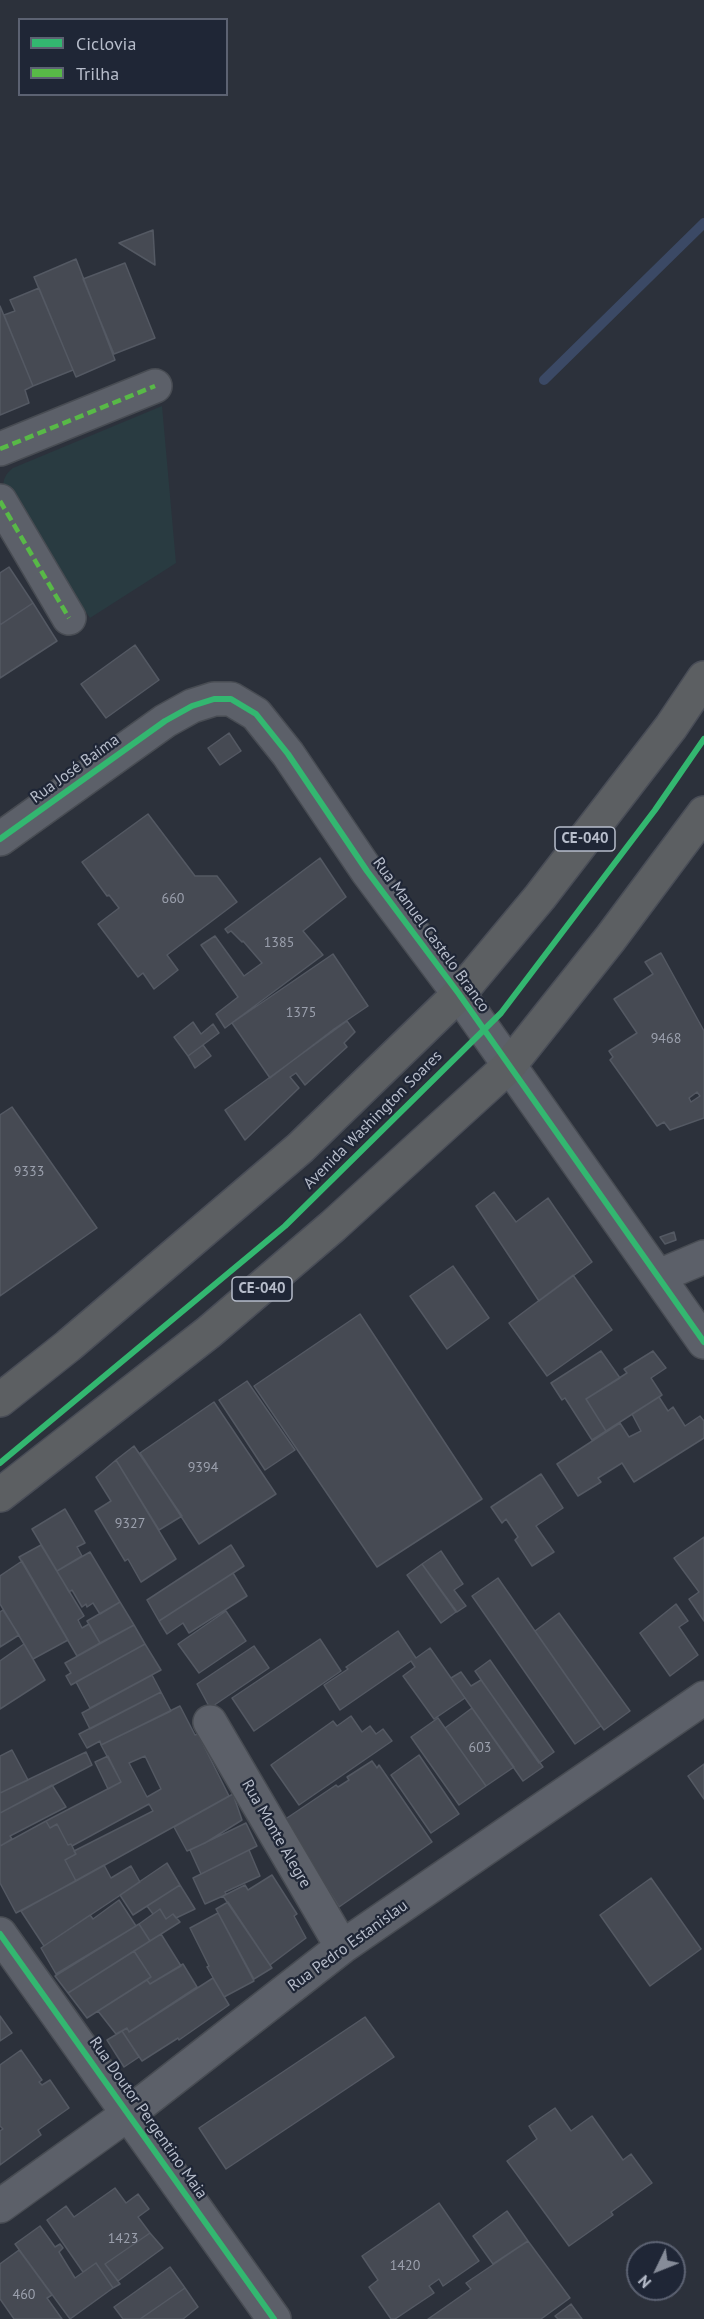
<!DOCTYPE html>
<meta charset="utf-8">
<style>
body{margin:0}
#map{position:relative;width:704px;height:2319px;overflow:hidden;background:#2c313b;font-family:"PT Sans",sans-serif}
canvas{display:block}
.legend{position:absolute;left:18px;top:18px;width:210px;height:78px;box-sizing:border-box;background:#1f2636;border:2px solid #5c6272;margin:0;padding:8px 10px;list-style:none;font-size:18px;color:#b7bdcb}
.legend li{display:flex;align-items:center;gap:12px;height:30px}
.legend b{width:30px;border:2px solid #5c6272}
.north{position:absolute;left:626px;top:2241px;width:60px;height:60px;box-sizing:border-box;background:#1f2636;border:2px solid #5c6272;border-radius:50%;rotate:227deg;font-size:16px;font-weight:700;line-height:24px;text-align:center;color:#b7bdcb}
.north::after{content:'';display:block;margin:auto;width:21px;height:27px;background:#868c99;clip-path:polygon(50% 0,100% 100%,50% 72%,0 100%)}
</style>
<div id="map">
<canvas width="704" height="2319"></canvas>
<ul class="legend">
<li><b style="height:8px;background:#33b770"></b>Ciclovia</li>
<li><b style="height:8px;background:#58b947"></b>Trilha</li>
</ul>
<div class="north">N</div>
</div>
<script>
const g = document.querySelector('canvas').getContext('2d');
g.lineJoin = 'round';
function paint(path, color) { g.fillStyle = color; g.fill(path, 'evenodd'); }
function stroke(path, color, width, dash) { g.strokeStyle = color; g.lineWidth = width; g.lineCap = dash ? 'butt' : 'round'; g.setLineDash(dash || []); g.stroke(path); }
function write(font, color, halo, rows, align = 'center') {
  g.font = font + ' "PT Sans",sans-serif'; g.lineWidth = 4.5; g.setLineDash([]); g.textBaseline = 'middle'; g.strokeStyle = halo; g.fillStyle = color; for (const [text, x, y, turn = 0] of rows) {
    g.save(); g.translate(x, y); g.rotate((+turn || 0) * Math.PI / 180); g.textAlign = isNaN(turn) ? turn : align; if (halo) g.strokeText(text, 0, 0); g.fillText(text, 0, 0); g.restore();
  }
}
const green = new Path2D(`
 M162,406L176,563L90,618L3,490C3,479 5,474 13,468Z`);
const stream = new Path2D(`
 M544,380L704,223`);
const building = new Path2D(`
 M153,230L155,265L119,243Z
 M76,259L115,360L76,377L34,277Z
 M125,263L155,338L114,354L83,279Z
 M39,288L73,370L33,386L4,315L15,311L10,300Z
 M0,306L33,386L25,390L29,403L0,415Z
 M9,567L33,603L0,625V573Z
 M33,603L57,641L0,678V625Z
 M135,645L159,680L106,718L81,684Z
 M229,733L241,751L220,765L208,748Z
 M148,814L195,876H217L237,902L167,955L178,970L154,989L143,973L138,977L98,924L119,908L109,895L107,896L82,862Z
 M320,858L346,897L303,931L323,955L225,1028L216,1014L238,997L201,945L215,936L244,976L262,963L243,941L242,942L231,931L228,933L225,929Z
 M661,953L704,1031V1118L670,1130L664,1122L657,1126L610,1060L613,1057L609,1051L637,1033L614,999L653,974L645,962ZM697,1092L700,1096L691,1102L689,1098Z
 M333,954L368,1006L334,1029L270,1078L232,1023Z
 M347,1021L355,1032L344,1043L347,1047L305,1085L296,1073L290,1077L299,1088L245,1140L225,1110Z
 M193,1022L201,1034L213,1024L219,1033L188,1056L174,1037Z
 M203,1045L211,1056L195,1068L188,1056Z
 M12,1107L97,1228L0,1296V1115Z
 M494,1192L516,1222L548,1198L592,1262L539,1301L476,1206Z
 M674,1232L676,1240L665,1244L660,1237Z
 M453,1266L489,1318L447,1349L410,1296Z
 M573,1275L612,1330L547,1376L509,1323Z
 M360,1314L482,1499L377,1567L254,1386Z
 M601,1351L620,1378L586,1399L606,1431L592,1440L565,1398L562,1400L551,1383Z
 M653,1351L666,1368L651,1378L662,1395L606,1431L586,1399L627,1373L624,1369Z
 M247,1381L295,1450L265,1470L219,1400Z
 M659,1397L668,1411L673,1407L685,1426L700,1416L704,1421V1438L634,1482L622,1463L598,1478L601,1482L578,1496L557,1464L620,1423L629,1437L641,1431L632,1414Z
 M214,1402L276,1494L199,1544L140,1453Z
 M134,1446L182,1516L159,1530L116,1460Z
 M116,1460L176,1559L141,1582L128,1559L125,1561L95,1511L111,1501L96,1477Z
 M541,1474L563,1508L536,1526L554,1552L532,1566L515,1540L518,1537L506,1519L502,1523L491,1507Z
 M65,1509L85,1543L77,1547L82,1556L57,1571L32,1529Z
 M704,1537V1621L689,1599L699,1592L674,1558Z
 M41,1545L84,1616L78,1620L82,1628L89,1624L100,1643L77,1656L19,1557Z
 M231,1545L244,1566L159,1621L147,1600Z
 M441,1551L463,1584L454,1590L466,1606L457,1612L422,1564Z
 M90,1552L120,1602L100,1614L93,1603L87,1607L86,1604L82,1607L72,1590L69,1592L57,1571Z
 M22,1561L68,1640L33,1659L0,1604V1576Z
 M422,1564L456,1612L441,1623L407,1575Z
 M233,1573L247,1596L189,1633L183,1623L167,1634L159,1621Z
 M498,1578L601,1726L575,1744L472,1596Z
 M120,1602L134,1625L100,1643L87,1621Z
 M676,1604L688,1621L679,1627L698,1655L670,1676L640,1633Z
 M3,1610L19,1635L0,1647V1612Z
 M226,1611L246,1641L199,1673L178,1644Z
 M559,1613L630,1711L604,1730L535,1631Z
 M134,1625L145,1644L71,1685L66,1676L71,1673L65,1663Z
 M398,1631L416,1658L430,1648L465,1698L434,1719L403,1676L415,1667L411,1661L340,1710L324,1685L348,1669L346,1667Z
 M320,1639L341,1671L254,1731L232,1698Z
 M24,1644L45,1680L0,1709V1661Z
 M145,1644L161,1670L90,1708L76,1682Z
 M254,1646L269,1668L210,1708L197,1684Z
 M490,1660L554,1752L539,1763L475,1671Z
 M461,1672L471,1686L481,1680L543,1767L523,1781L451,1678Z
 M152,1675L161,1692L90,1729L82,1713Z
 M161,1692L171,1711L101,1745L100,1741L87,1748L79,1734Z
 M180,1706L195,1735L198,1734L229,1796L76,1881L65,1860L76,1854L74,1851L153,1811L149,1804L72,1846L71,1844L68,1845L57,1824L50,1828L46,1821L121,1782L101,1745ZM145,1756L161,1789L147,1797L129,1763Z
 M472,1708L514,1767L486,1786L445,1728Z
 M351,1716L362,1732L370,1726L376,1734L383,1729L392,1741L299,1805L271,1765L333,1721L337,1726Z
 M438,1718L486,1786L459,1805L411,1737Z
 M12,1750L28,1780L0,1793V1756Z
 M86,1752L92,1765L0,1813V1793Z
 M419,1755L459,1814L431,1833L391,1775Z
 M108,1756L121,1782L108,1789L95,1762Z
 M372,1761L377,1768L379,1765L432,1842L339,1907L284,1820L336,1785L338,1787L349,1780L347,1777Z
 M704,1764V1799L688,1776Z
 M52,1785L66,1807L10,1836L12,1839L0,1846V1813Z
 M233,1794L242,1820L205,1843L187,1851L174,1827Z
 M46,1821L50,1828L57,1824L68,1845L71,1844L76,1854L65,1860L76,1881L16,1913L0,1883V1846Z
 M246,1823L257,1846L201,1874L190,1850Z
 M249,1850L260,1876L225,1892L226,1894L223,1896L205,1904L193,1878Z
 M167,1863L180,1885L133,1915L120,1895Z
 M104,1865L111,1878L131,1866L140,1882L44,1946L21,1911Z
 M272,1875L297,1914L294,1916L306,1938L270,1965L223,1896L245,1885L248,1890Z
 M651,1878L701,1949L650,1986L600,1915Z
 M180,1885L195,1909L176,1918L173,1914L166,1919L160,1909L153,1914L147,1906Z
 M119,1900L136,1926L56,1974L41,1948L90,1915L93,1919Z
 M228,1902L272,1968L254,1979L216,1909Z
 M160,1909L166,1919L173,1914L180,1922L150,1941L139,1924Z
 M218,1913L254,1981L224,1997L207,1967L209,1966L190,1928Z
 M139,1924L150,1941L68,1993L55,1976Z
 M161,1934L181,1966L150,1984L147,1980L151,1977L134,1951Z
 M134,1951L151,1977L87,2018L68,1993Z
 M183,1964L197,1987L129,2032L127,2028L116,2034L98,2011L147,1980L150,1984Z
 M213,1978L229,2005L179,2040L178,2038L142,2061L122,2031L127,2028L129,2032Z
 M0,2016L12,2033L0,2041Z
 M365,2017L394,2057L226,2169L199,2128Z
 M122,2031L139,2057L124,2067L107,2040Z
 M21,2050L42,2080L39,2082L42,2085L50,2080L69,2108L38,2130L41,2135L0,2165V2131L3,2129L0,2126V2065Z
 M555,2108L571,2131L592,2116L623,2160L631,2154L652,2183L611,2212L613,2215L569,2246L507,2161L537,2139L529,2126Z
 M115,2188L126,2203L138,2194L149,2209L138,2217L150,2233L105,2264L120,2284L113,2288L96,2263L83,2272L47,2220L66,2206L74,2217Z
 M439,2203L479,2261L443,2286L439,2279L429,2286L434,2293L395,2319H391L369,2287L378,2280L362,2256Z
 M507,2211L528,2241L493,2264L473,2236Z
 M40,2226L55,2247L60,2244L63,2248L59,2252L75,2278L96,2263L113,2288L70,2319L15,2244Z
 M150,2233L163,2248L118,2281L105,2264Z
 M528,2241L570,2298L541,2319H428L471,2289L466,2283Z
 M19,2250L52,2295L47,2298L62,2319H14L0,2299V2264Z
 M170,2267L185,2288L140,2319H123L114,2307Z
 M185,2288L198,2307L183,2319H140Z
 M571,2304L582,2319H558L555,2316Z`);
const minor = new Path2D(`
 M0,449L155,386
 M0,501L69,618
 M0,839L165,721L192,706L214,699H231L256,714L288,754L367,871L459,994L704,1342
 M659,1276L704,1257
 M210,1722L342,1947
 M0,1934L274,2319
 M0,2206L128,2114L342,1947L704,1698`);
const highway = new Path2D(`
 M0,1400L68,1346L300,1148L459,994L540,897L671,727L704,678
 M0,1495L209,1332L333,1226L509,1066L610,939L704,813`);
const quiet = new Path2D(`
 M0,449L155,386
 M0,501L69,618`);
const cycleway = new Path2D(`
 M0,839L165,721L192,706L214,699H231L256,714L288,754L367,871L459,994L704,1342
 M0,1463L285,1226L501,1013L655,810L704,739
 M0,1934L274,2319`);
const numberNames = [
 ["660",173,899],
 ["1385",279,943],
 ["1375",301,1013],
 ["9468",666,1039],
 ["9333",29,1172],
 ["9394",203,1468],
 ["9327",130,1524],
 ["603",480,1748],
 ["1423",123,2239],
 ["1420",405,2266],
 ["460",24,2295]
];
const shields = [
 [585,839,60],
 [262,1289,60]
];
const shieldNames = [
 ["CE-040",585,839],
 ["CE-040",262,1289]
];
const streetNames = [
 ["Rua José Baíma",75,769,-36],
 ["Rua Manuel Castelo Branco",431,935,54],
 ["Avenida Washington Soares",373,1120,-45],
 ["Rua Monte Alegre",276,1834,60],
 ["Rua Pedro Estanislau",348,1946,-36],
 ["Rua Doutor Pergentino Maia",148,2118,55]
];
paint(green, '#293b41');
stroke(stream, '#3b4965', 10);
paint(building, '#464a53');
stroke(building, '#545963', 1.5);
stroke(minor, '#484c53', 36);
stroke(highway, '#494d57', 36);
stroke(minor, '#5c6069', 33);
stroke(highway, '#5c5f62', 33);
stroke(quiet, '#58b947', 4.5, [9, 4.5]);
stroke(cycleway, '#33b770', 6);
write('14px', '#9ba0ad', null, numberNames);
for (const [x, y, w] of shields) { const box = new Path2D(); box.roundRect(x - w / 2, y - 12, w, 24, 4.5); g.fillStyle = '#1f2636'; g.fill(box); stroke(box, '#b7bdcb', 1.5); }
write('bold 15px', '#b7bdcb', null, shieldNames);
write('16px', '#b7bdcb', '#1f2636', streetNames);
</script>
